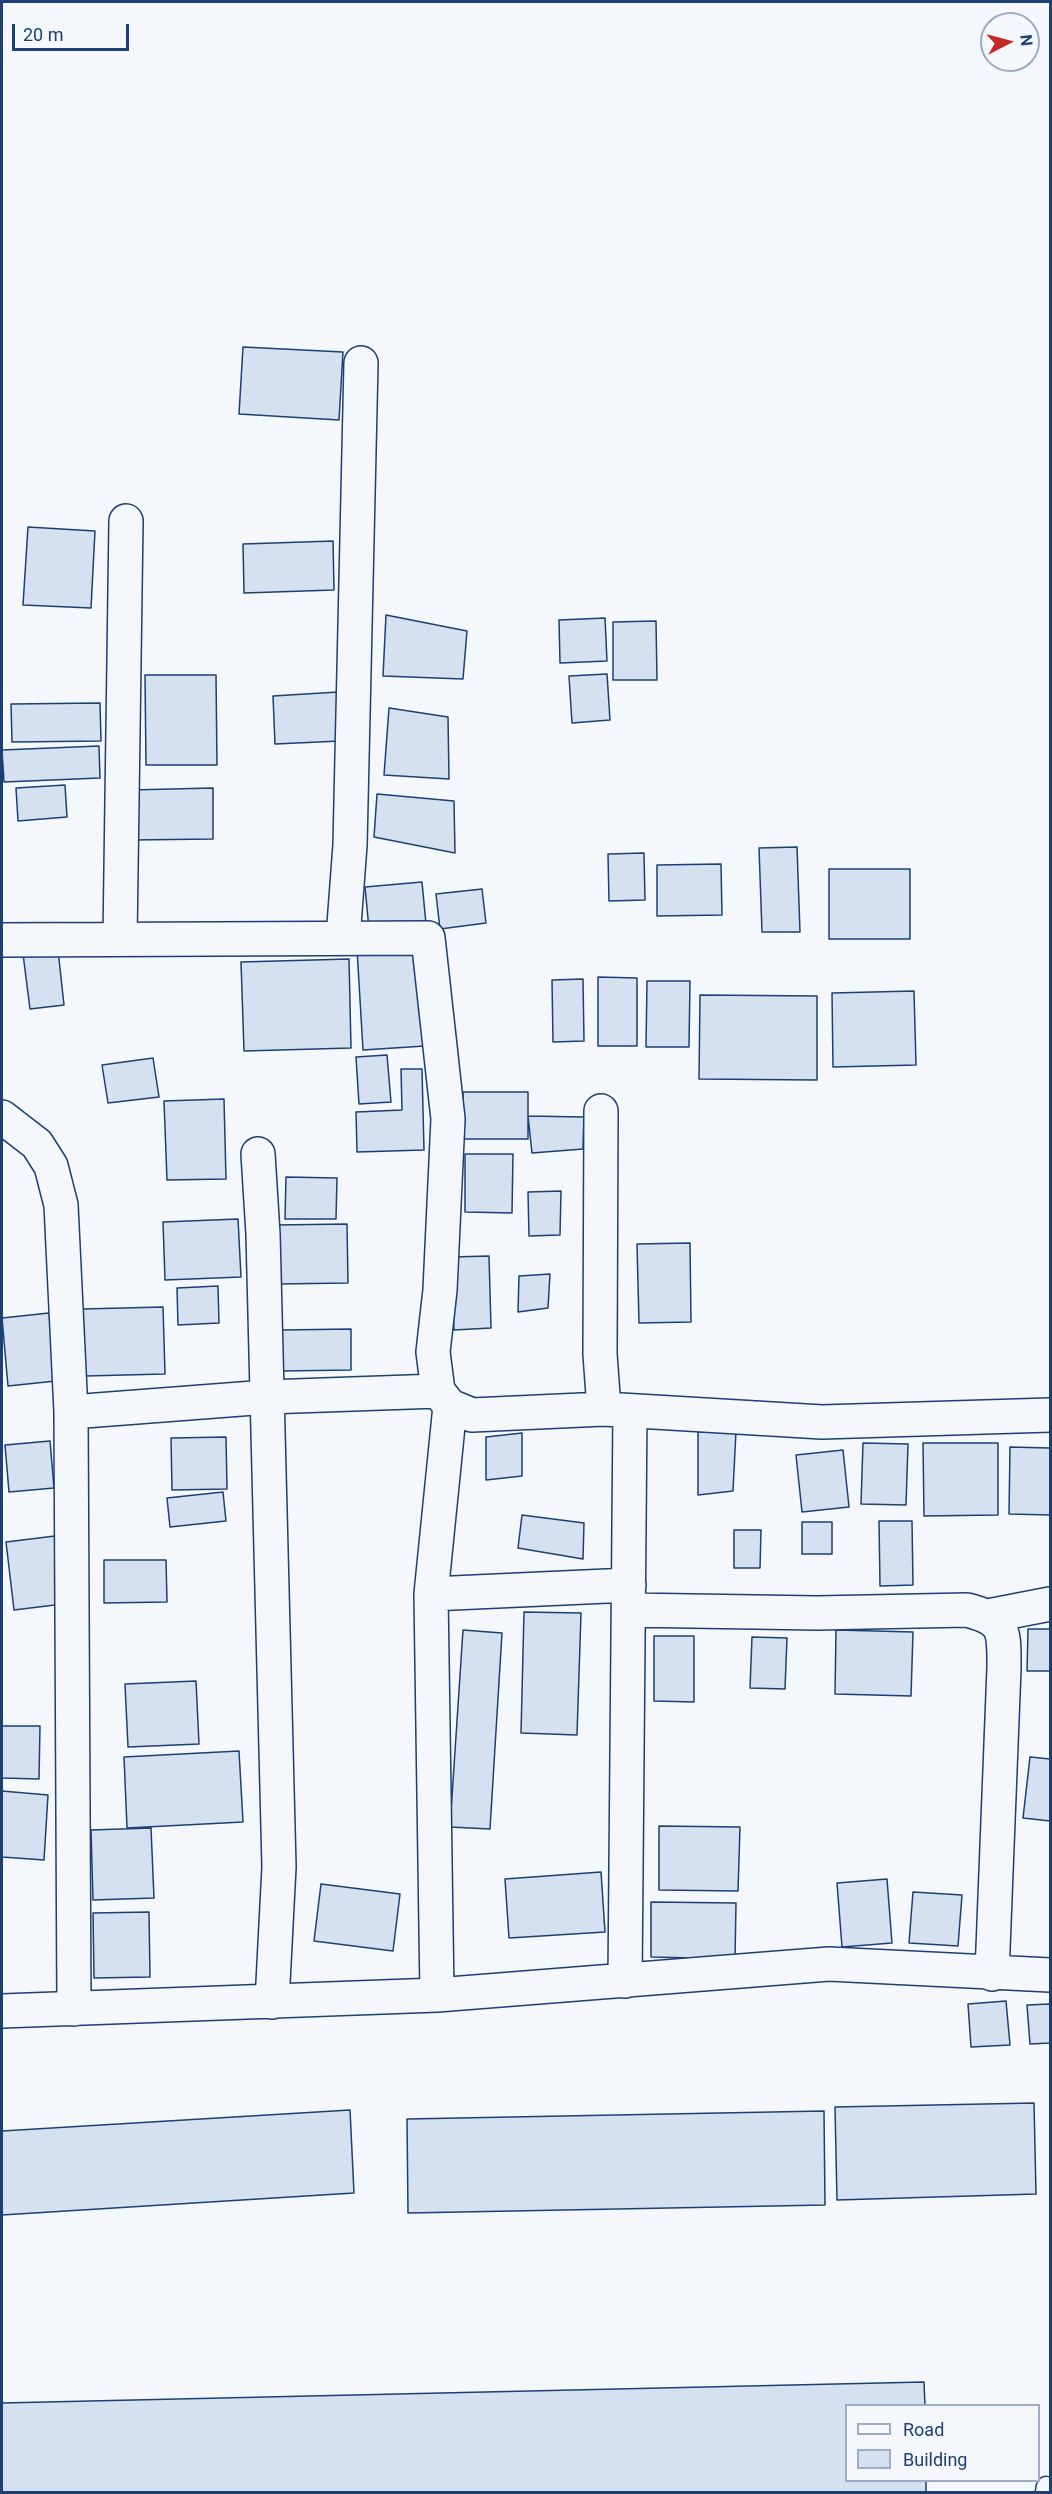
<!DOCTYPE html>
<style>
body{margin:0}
#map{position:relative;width:1052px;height:2494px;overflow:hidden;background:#f4f7fb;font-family:Roboto,sans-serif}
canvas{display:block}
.frame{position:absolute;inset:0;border:3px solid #1d3f73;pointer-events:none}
.legend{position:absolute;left:845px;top:2404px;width:195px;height:78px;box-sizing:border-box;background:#f4f7fb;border:2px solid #9eadc5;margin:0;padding:8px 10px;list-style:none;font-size:18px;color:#1d3f73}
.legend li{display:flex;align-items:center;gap:12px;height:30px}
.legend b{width:30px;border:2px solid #9eadc5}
.north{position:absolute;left:980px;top:12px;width:60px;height:60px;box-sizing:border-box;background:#f4f7fb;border:2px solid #9eadc5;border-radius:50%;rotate:84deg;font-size:16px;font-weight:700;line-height:24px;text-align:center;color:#1d3f73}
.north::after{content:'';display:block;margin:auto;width:21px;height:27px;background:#c62828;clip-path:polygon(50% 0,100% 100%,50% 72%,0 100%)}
.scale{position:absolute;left:12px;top:24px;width:117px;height:27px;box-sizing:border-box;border:3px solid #1d3f73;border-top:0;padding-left:8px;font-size:18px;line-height:21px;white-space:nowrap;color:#1d3f73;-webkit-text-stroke:4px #f4f7fb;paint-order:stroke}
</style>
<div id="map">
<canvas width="1052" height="2494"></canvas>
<div class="frame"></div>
<ul class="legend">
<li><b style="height:8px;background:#f4f7fb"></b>Road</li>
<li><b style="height:16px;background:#d5e0f0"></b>Building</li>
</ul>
<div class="north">N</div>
<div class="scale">20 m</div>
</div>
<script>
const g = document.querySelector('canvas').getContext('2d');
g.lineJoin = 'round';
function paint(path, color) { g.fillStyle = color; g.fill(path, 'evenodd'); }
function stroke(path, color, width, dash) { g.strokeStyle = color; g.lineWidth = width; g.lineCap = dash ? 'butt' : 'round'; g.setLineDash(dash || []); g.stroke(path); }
const building = new Path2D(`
 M243,347L343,352L339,420L239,414Z
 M28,527L95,531L91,608L23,605Z
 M333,541L334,590L244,593L243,544Z
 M386,615L467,631L463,679L383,676Z
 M605,618L607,661L560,663L559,620Z
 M656,621L657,680H613V622Z
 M607,674L610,720L572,723L569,676Z
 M145,675H216L217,765H146Z
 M338,692L340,741L275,744L273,696Z
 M100,703L101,741L12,742L11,704Z
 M389,708L448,717L449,779L384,775Z
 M99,746L100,778L4,782L2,750Z
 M65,785L67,817L18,821L16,788Z
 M213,788V839L131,840L130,790Z
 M377,794L454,801L455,853L374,837Z
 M797,847L800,932H762L759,848Z
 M644,853L645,900L609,901L608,854Z
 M721,864L722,915L657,916V865Z
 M829,869H910V939H829Z
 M422,882L426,924L369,929L365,887Z
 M482,889L486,923L440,929L436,894Z
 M417,945L425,1046L363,1050L357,949Z
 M58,950L64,1005L30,1009L23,954Z
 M349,959L351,1048L244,1051L241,962Z
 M598,977L637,978V1046H598Z
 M583,979L584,1041L553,1042L552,980Z
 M647,981H690L689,1047H646Z
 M914,991L916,1065L833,1067L832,993Z
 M700,995L817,996V1080L699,1079Z
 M387,1055L391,1102L359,1104L356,1057Z
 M153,1058L159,1097L108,1103L102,1065Z
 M401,1069H422L424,1150L357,1152L356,1112L402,1110Z
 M463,1092H528V1139H463Z
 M224,1099L226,1179L167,1180L164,1101Z
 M528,1116L584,1117L583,1149L532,1153Z
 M465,1154H513L512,1213L465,1212Z
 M286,1177L337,1178L336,1219H285Z
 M561,1191L560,1235L529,1236L528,1192Z
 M238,1219L241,1277L165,1280L163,1222Z
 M347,1224L348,1283L276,1284L275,1225Z
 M690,1243L691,1322L639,1323L637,1244Z
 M489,1256L491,1328L454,1330L451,1257Z
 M550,1274L548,1308L518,1312L519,1276Z
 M218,1286L219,1323L178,1325L177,1288Z
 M163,1307L165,1374L85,1376L83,1309Z
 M49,1313L56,1381L8,1386L2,1318Z
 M351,1329V1370L282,1371L281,1330Z
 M736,1431L733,1491L698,1495V1432Z
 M522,1433V1476L486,1480V1437Z
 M226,1437L227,1489L172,1490L171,1438Z
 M50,1441L54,1488L9,1492L5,1445Z
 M863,1443L908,1444L906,1505L861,1504Z
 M923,1443H998V1515L924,1516Z
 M1010,1447L1050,1448V1515L1009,1514Z
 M843,1450L849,1507L802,1512L796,1455Z
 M223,1492L226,1521L170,1527L167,1498Z
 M522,1515L584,1523L583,1559L518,1548Z
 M879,1521H912L913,1585L880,1586Z
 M802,1522H832V1554H802Z
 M734,1530H761L760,1568H734Z
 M55,1536L63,1604L14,1610L6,1542Z
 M104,1560H166L167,1602L104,1603Z
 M524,1612L581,1613L577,1735L521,1733Z
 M1028,1629H1050V1671H1027Z
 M463,1630L502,1633L490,1829L450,1827Z
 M836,1630L913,1632L911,1696L835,1694Z
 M654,1636H694V1702L654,1701Z
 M752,1637L787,1638L785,1689L750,1688Z
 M196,1681L199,1744L128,1747L125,1684Z
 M2,1726H40L39,1779L2,1778Z
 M239,1751L243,1822L127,1828L124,1757Z
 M1030,1757L1050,1759V1821L1023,1818Z
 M2,1791L48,1795L44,1860L2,1857Z
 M659,1826L740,1827L738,1891L659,1890Z
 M151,1828L154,1898L93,1900L91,1830Z
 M601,1872L605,1932L509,1938L505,1879Z
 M887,1879L892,1943L842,1947L837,1883Z
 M321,1884L400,1894L393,1951L314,1941Z
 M913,1892L962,1895L958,1946L909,1943Z
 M651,1902L736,1903L735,1959L651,1957Z
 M149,1912L150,1977L94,1978L93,1913Z
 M1006,2001L1010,2045L971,2047L968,2004Z
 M1050,2004V2043L1030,2044L1027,2005Z
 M1034,2103L1036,2194L837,2200L835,2107Z
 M350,2110L354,2193L2,2215V2131Z
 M824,2111L825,2205L408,2213L407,2119Z
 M924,2382L925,2406H846V2480H926V2492H2V2403Z`);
const service = new Path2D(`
 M1045,2492L1046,2486`);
const minor = new Path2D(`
 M343,938L350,845L361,363
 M120,939L126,521
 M2,940L428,938L448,1119L440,1290L433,1352L438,1391L450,1406L472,1415L604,1409L822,1422L1050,1415
 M601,1111L600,1354L604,1409
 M2,1117L37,1144L51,1166L61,1205L71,1412L74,2009
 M258,1154L263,1234L279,1867L272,2002
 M71,1412L267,1397L438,1391
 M431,1594L629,1585
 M629,1610L817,1613L967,1610C1006,1620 1004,1631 1004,1668L992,1974
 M988,1616L1050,1604
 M625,1981L630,1411
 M437,1995L431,1594L450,1406
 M2,2011L437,1995L829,1964L1050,1975`);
paint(building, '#d5e0f0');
stroke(building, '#1d3f73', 1.5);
stroke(service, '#1d3f73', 21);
stroke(minor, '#1d3f73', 36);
stroke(service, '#f4f7fb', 18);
stroke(minor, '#f4f7fb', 33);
</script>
